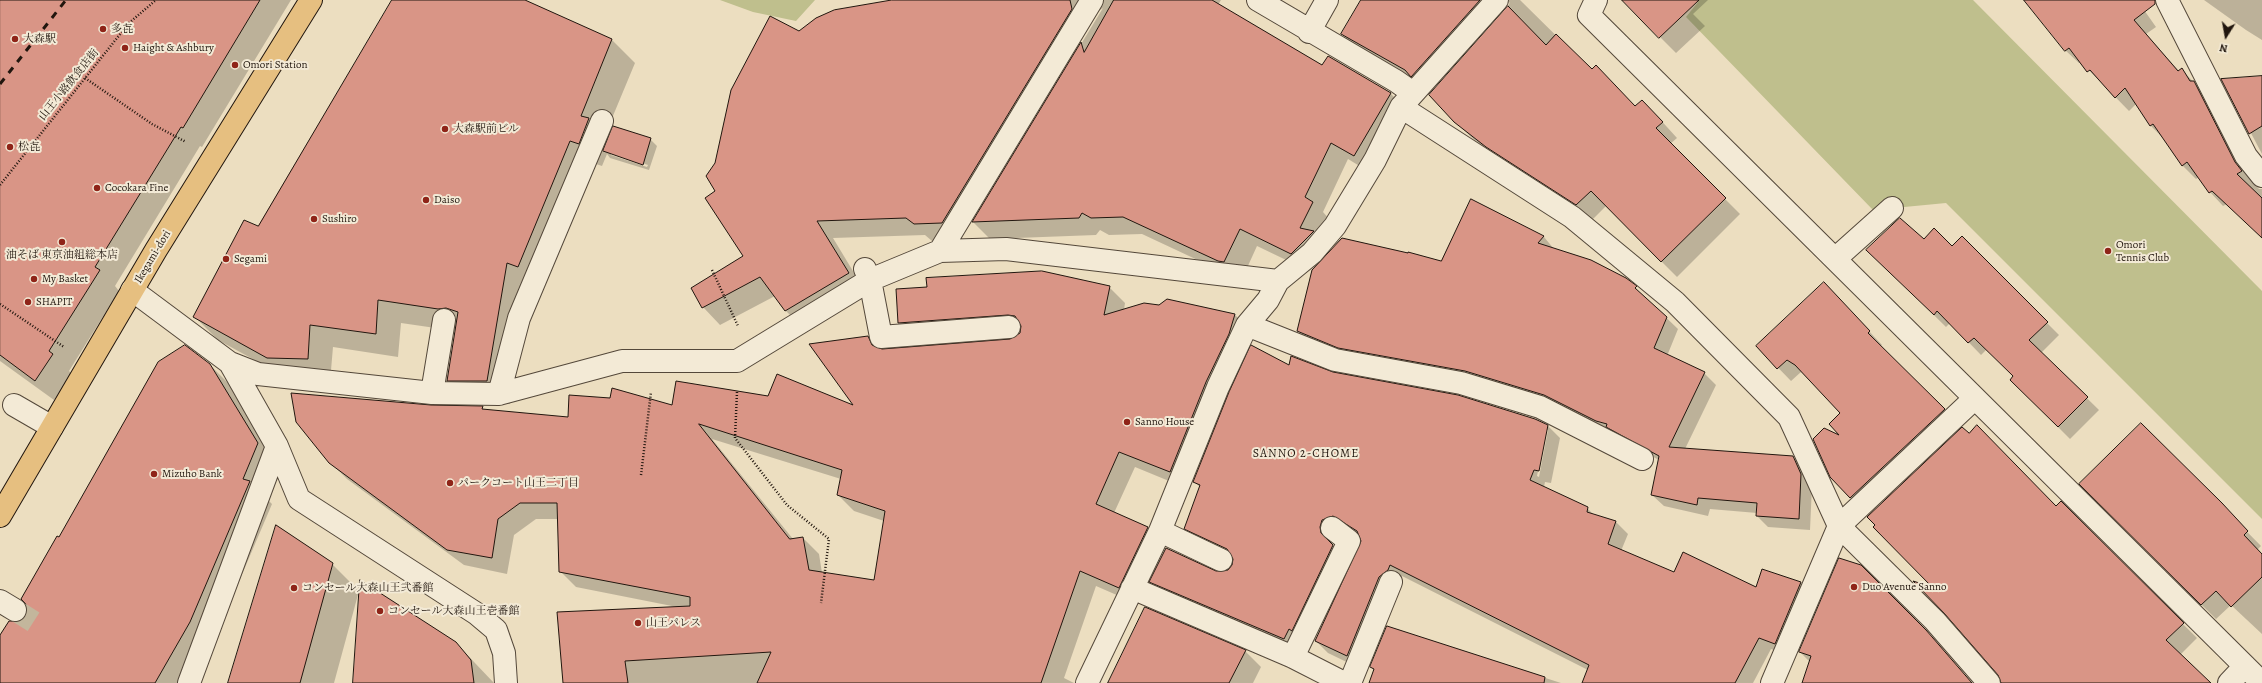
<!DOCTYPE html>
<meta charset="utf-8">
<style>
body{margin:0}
#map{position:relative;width:2262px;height:683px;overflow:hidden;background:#ecdec0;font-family:Alegreya,serif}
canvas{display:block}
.north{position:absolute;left:2206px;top:16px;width:40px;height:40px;-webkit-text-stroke:3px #f3ead6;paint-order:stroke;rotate:191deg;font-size:11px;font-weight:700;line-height:16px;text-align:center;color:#21160e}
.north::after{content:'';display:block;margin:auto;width:14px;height:18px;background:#21160e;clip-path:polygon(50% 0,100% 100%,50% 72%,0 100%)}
</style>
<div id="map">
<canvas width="2262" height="683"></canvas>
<div class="north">N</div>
</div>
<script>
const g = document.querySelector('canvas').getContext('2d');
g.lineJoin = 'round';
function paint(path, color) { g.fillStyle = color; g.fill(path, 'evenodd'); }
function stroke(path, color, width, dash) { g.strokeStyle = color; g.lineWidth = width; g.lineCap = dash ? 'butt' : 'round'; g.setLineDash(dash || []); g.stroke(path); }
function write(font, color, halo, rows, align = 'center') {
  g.font = font + ' Alegreya,"Noto Serif JP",serif'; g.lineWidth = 4; g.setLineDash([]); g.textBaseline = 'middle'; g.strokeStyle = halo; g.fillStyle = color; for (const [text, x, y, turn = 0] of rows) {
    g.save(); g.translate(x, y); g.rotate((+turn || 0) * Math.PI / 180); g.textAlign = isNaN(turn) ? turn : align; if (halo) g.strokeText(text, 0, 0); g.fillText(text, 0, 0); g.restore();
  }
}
const green = new Path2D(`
 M720,0H815L796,21L753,12Z
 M1697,0H1973L2262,291V519L1946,203L1873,210L1686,17L1698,2Z`);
const shadow = new Path2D(`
 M4,0H291L202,147L200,146L115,286L119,291L69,371L72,374L54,400L0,361V4Z
 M393,0H522L612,40L635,63L605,135L609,139H650L657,146L649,170L610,158L607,154L602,166L593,163L530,285L510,404L471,403L448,380L456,331L401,323L398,357L333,347L330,382L291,380L218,340L195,317L259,227ZM611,153L648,165L647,167L611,155Z
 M898,0H1221L1218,5L1323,67L1328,57L1391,94L1408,111L1371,173L1348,159L1323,212L1330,220L1321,239L1331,250L1441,262L1471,200L1544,237L1554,249L1626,279L1678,329L1667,356L1704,373L1716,385L1685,449L1793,457L1805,469L1812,486L1810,530L1768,527L1757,516V513L1710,509L1708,516L1664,506L1652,495L1659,460L1619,438L1310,343L1298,331L1315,264L1309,271L1257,246L1242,279L1236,278L1142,234L1109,235L1100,230L1096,235L990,239L973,222L1103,8L1099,11L960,240L932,241L925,235L833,238L865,291L803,328L786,311L775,296L720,325L703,307L692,289L744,256L717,191L800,32Z
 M1362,0H1520L1592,71L1636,107L1657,116L1677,138L1670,144L1740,214L1677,277L1606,206L1592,220L1502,162L1471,137L1455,121L1510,2L1503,7L1421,85L1357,49L1342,34Z
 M1629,0H1708L1693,14L1705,26L1676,53L1626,3Z
 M2027,0H2137L2156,27L2146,34L2179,71L2182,70L2207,96L2250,179L2259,189H2262V238L2227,204L2223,206L2210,192L2199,177L2196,179L2182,165L2164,139L2151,126L2136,104L2129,111L2081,62L2079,63L2065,50Z
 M2204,0H2262V40L2246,30Z
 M2262,77V154L2223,80Z
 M1962,238L2059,335L2041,353L2099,410L2070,439L2011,380L2014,376L1987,349L1981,355L1950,323L1946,327L1880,262L1924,240L1952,248Z
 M1109,287L1125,303L1124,310L1160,306L1168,300L1235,315L1251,331L1186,488L1135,467L1114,513L1148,527L1164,543L1135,603L1096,586L1064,678L1074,683H564L677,607L576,587L560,571L559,519H536L514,535L507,574L464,565L347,479L330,462L442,407H482L485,411L569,418L769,398L856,407L868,337L881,350L1010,340L1021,333L1022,330L915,339L899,323ZM712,439L841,479L838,495L854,511L884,521L875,581L822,573L819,554L803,538L793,539Z
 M1837,297L1882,345L1880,346L1957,423L1864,511L1831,476L1843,438L1842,413L1807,376L1801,372L1791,381L1757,346Z
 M210,365L233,388L280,466L266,498L272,504L212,645L190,683H0V639L15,624L26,617L60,539Z
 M1290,366L1332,373L1535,420L1548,426L1560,438L1551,483L1545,482L1544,487L1587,508L1594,515L1616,522L1628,534L1621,551L1675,573L1757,588L1763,571L1801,583L1813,595L1787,655L1771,649L1753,683H1583L1588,670L1402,576L1359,668L1328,653L1316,641L1363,541L1360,535L1352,529L1340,528L1331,539L1332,545L1345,557L1296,651L1162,594L1151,582L1228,571L1233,565L1234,558L1198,540L1186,529L1200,487L1194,482ZM1546,430H1548L1539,477L1537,476Z
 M2141,424L2261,546L2257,550L2262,554V634L2231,605L2216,619L2080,484Z
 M2061,503L2197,638L2180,655L2209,683H2021L1970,640L1916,583L1936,590Z
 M332,564L359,591L334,683H229Z
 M1860,566L1938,643L1972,683H1803L1810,662L1800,652Z
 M1146,609L1245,651L1261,667L1253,683H1109Z
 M1387,627L1561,683H1376L1374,670L1371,667Z
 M455,642L494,683H354Z`);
const building = new Path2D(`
 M0,0H260L183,128L181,127L95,267L100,270L49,351L53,354L35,381L0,355Z
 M392,0H525L612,39L581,116L589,118L579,144L570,141L518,267L507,263L487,381H447L458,312L446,308L438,309L378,300L376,334L310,325L308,359L267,358L193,317L244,220L258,226Z
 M892,0H1070L1072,9L942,223L914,224L906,218L817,221L849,273L785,311L760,277L702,308L691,288L743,256L705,198L715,191L706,176L715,163L731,90L770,16L799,31L816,18L834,10Z
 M1114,0H1212L1322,65L1328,56L1391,93L1354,156L1331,143L1305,197L1313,202L1300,228L1314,231L1291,254L1240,229L1224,262L1218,261L1123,217L1091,218L1082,213L1079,218L972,222L1081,42L1084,52Z
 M1361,0H1480L1411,77L1405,70L1341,34Z
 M1622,0H1699L1659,38Z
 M2024,0H2155V4L2134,20L2178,71L2182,68L2190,81H2194L2235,162L2242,171L2237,174L2262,198V238L2212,191L2209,193L2187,162L2182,166L2153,124L2150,126L2125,88L2115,98L2090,70L2087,72L2069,48L2065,51Z
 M1508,6L1546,45L1556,34L1592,69L1596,65L1635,106L1642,100L1663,122L1656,128L1726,198L1661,262L1591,191L1576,205L1486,147L1454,122L1429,95Z
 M2262,76V126L2249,134L2221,79Z
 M613,126L651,138L643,165L603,151Z
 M1471,199L1544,236L1538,243L1591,260L1626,278L1637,286L1635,288L1667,317L1654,348L1705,372L1669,447L1793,456L1801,474L1799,519L1756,516L1757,503L1698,498L1697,505L1651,495L1659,456L1606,427L1607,424L1596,421L1544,395L1465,371L1338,348L1297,331L1312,270L1342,238L1408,253V252L1441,261Z
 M1900,218L1924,239L1934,228L1952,246L1962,236L2048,322L2029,340L2088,397L2058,427L2010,380L2013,376L1974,338L1968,343L1937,311L1934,315L1866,250Z
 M1042,271L1110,286L1104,315L1144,303L1159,305L1167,299L1235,314L1229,334L1206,382L1170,472L1119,452L1096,504L1148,527L1119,588L1080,571L1041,683H757L771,652L625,661L628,683H563L557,612L690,606V597L559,572L557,503H520L498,519L492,558L447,550L329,463L296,422L291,393L431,405L483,406L482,409L568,417L569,395L610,398L612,388L672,405L676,381L768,396L777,374L853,405L809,344L868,336L872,345L882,349L1010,339L1020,333L1021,326L1015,316L1008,315L898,323L896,289L927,287L926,278ZM699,424L842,470L837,495L885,511L874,580L809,570L803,537L790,539Z
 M1824,282L1870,331L1868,333L1945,409L1850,498L1830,477L1813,439L1824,428L1839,435L1829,424L1840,413L1795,365L1787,360L1777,369L1756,346Z
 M185,345L210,364L258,443L243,479L250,481L190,622L155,683H0V635L9,621H21L26,616V604L21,599L57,536L59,537L158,362Z
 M1251,345L1289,365L1291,356L1333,372L1458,395L1535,419L1548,425L1539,471L1534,470L1530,480L1588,507L1587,512L1616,521L1608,544L1674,572L1683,552L1756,587L1762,569L1801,582L1775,644L1759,638L1735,683H1582L1589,665L1390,565L1388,570L1379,577L1347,656L1315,641L1361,541L1357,531L1333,516L1322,520L1320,527L1321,533L1333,545L1292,631L1289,629L1284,639L1149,582L1166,548L1216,571L1228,570L1232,565L1233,559L1227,549L1184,529L1200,485L1193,482L1229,392Z
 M2141,423L2222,503L2248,531L2244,535L2262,554V577L2231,607L2216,591L2201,605L2079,484Z
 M1977,425L2056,506L2061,501L2184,623L2166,640L2211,683H2001L1998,675L1944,613L1913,581L1932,587L1873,527L1875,525L1867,517L1962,427L1969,433Z
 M276,525L333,563L300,683H228Z
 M1839,558L1861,565L1926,630L1972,683H1802L1811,656L1799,652Z
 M360,580L456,642L471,660L474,683H353Z
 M1145,607L1246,650L1229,683H1108Z
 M1387,626L1545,677L1544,683H1369L1374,669L1370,667Z`);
const minorTunnel = new Path2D(`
 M15,610L37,624`);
const path = new Path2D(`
 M85,78L152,124L186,142
 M0,185L129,23L156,0
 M712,270L738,326
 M0,304L64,347
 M737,392L735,438L787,505L829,539L821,603
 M641,475L651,392`);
const minor = new Path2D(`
 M1258,0L1396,81L1413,93
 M1596,0L1589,15L2262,683
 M2167,0L2246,156L2262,176
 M1309,32L1327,0
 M1401,107L1572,217L1675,302L1789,417L1839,526L1935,621L1989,683
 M940,251L1092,0
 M1835,259L1892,208
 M865,269L870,280L881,337L1009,327
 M132,290L230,363L277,446L299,499L477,614L496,630L504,653L506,683
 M1247,325L1335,360L1461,383L1540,407L1642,459
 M230,363L258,374L432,393L499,394L622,361H737L870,280L940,251L1006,249L1278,281
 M432,393L444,320
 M499,394L519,318L602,121
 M14,405L52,427
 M1160,531L1221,560
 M1132,588L1293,657L1344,683
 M0,601L15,610
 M1293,657L1349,541L1332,528
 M189,683L277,446
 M1087,683L1160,531L1218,387L1247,325L1268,300L1278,281L1312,253L1335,226L1375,160L1401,107L1497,0
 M1350,683L1391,582
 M1772,683L1839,526L1974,399
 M2229,683L2245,666`);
const major = new Path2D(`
 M0,516L156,250L311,0`);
const rail = new Path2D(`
 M0,84L66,0`);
const markers = [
 [103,29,4,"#8f2418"],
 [15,39,4,"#8f2418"],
 [125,48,4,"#8f2418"],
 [235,65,4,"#8f2418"],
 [445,129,4,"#8f2418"],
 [10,147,4,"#8f2418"],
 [97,188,4,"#8f2418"],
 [426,200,4,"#8f2418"],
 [314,219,4,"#8f2418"],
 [62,242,4,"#8f2418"],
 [2108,251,4,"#8f2418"],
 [226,259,4,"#8f2418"],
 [34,279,4,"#8f2418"],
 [28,302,4,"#8f2418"],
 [1127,422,4,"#8f2418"],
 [154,474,4,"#8f2418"],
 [450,483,4,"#8f2418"],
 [1854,587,4,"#8f2418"],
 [294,588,4,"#8f2418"],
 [380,611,4,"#8f2418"],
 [638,623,4,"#8f2418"]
];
const poiNames = [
 ["多㐂",111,29],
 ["大森駅",23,39],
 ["Haight & Ashbury",133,48],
 ["Omori Station",243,65],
 ["大森駅前ビル",453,129],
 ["松㐂",18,147],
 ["Cocokara Fine",105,188],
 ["Daiso",434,200],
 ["Sushiro",322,219],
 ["Omori",2116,245],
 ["Tennis Club",2116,258],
 ["油そば 東京油組総本店",62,255,"center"],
 ["Segami",234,259],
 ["My Basket",42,279],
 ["SHAPIT",36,302],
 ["Sanno House",1135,422],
 ["Mizuho Bank",162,474],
 ["パークコート山王二丁目",458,483],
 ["Duo Avenue Sanno",1862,587],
 ["コンセール大森山王弐番館",302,588],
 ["コンセール大森山王壱番館",388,611],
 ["山王パレス",646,623]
];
const streetNames = [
 ["山王小路飲食店街",69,85,-51],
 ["Ikegami-dori",153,257,-59]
];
const neighbourhoodNames = [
 ["SANNO 2-CHOME",1306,454]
];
paint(green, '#bfbf8d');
paint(shadow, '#0003');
paint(building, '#d99586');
stroke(building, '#21160e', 1);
stroke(minorTunnel, '#c3b69c', 22, [22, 11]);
stroke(minor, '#54483a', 24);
stroke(major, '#21160e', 24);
stroke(path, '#21160e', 2.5, [1, 2]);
stroke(minor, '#f3ead6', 22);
stroke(major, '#e6bf80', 22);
stroke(rail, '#21160e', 3, [7, 7]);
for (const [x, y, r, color] of markers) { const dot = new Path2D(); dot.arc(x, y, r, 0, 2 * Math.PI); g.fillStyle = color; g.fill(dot); stroke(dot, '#f3ead6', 1.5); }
write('11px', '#21160e', '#f3ead6', poiNames, 'left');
write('11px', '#21160e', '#f3ead6', streetNames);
g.letterSpacing = '1px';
write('12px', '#21160e', '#f3ead6', neighbourhoodNames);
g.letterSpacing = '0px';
</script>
